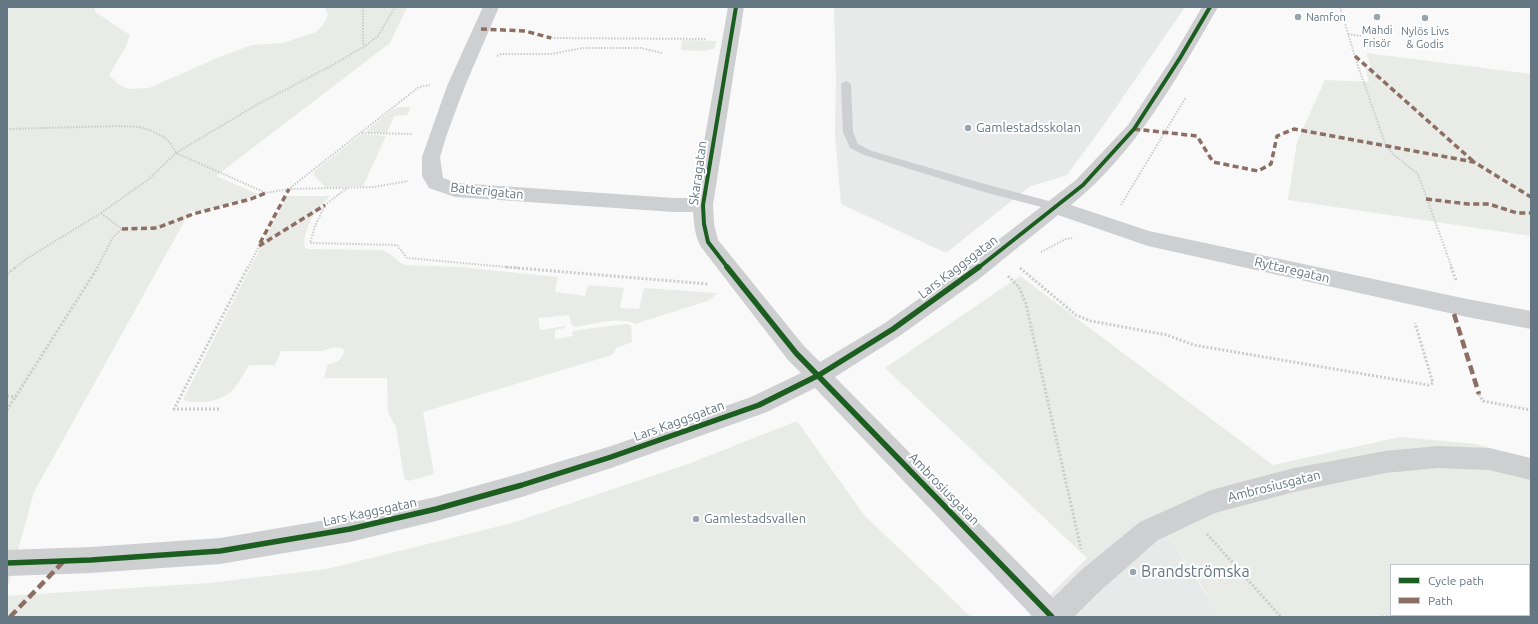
<!DOCTYPE html>
<meta charset="utf-8">
<style>
body{margin:0}
#map{position:relative;width:1538px;height:624px;overflow:hidden;background:#f9f9f9;font-family:Ubuntu,sans-serif}
canvas{display:block}
.frame{position:absolute;inset:0;border:8px solid #657683;pointer-events:none}
.legend{position:absolute;left:1390px;top:564px;width:140px;height:52px;box-sizing:border-box;background:#fff;border:1px solid #c1c8cd;margin:0;padding:5px 7px;list-style:none;font-size:12px;color:#657683}
.legend li{display:flex;align-items:center;gap:8px;height:20px}
.legend b{width:20px;border:1px solid #c1c8cd}
</style>
<div id="map">
<canvas width="1538" height="624"></canvas>
<div class="frame"></div>
<ul class="legend">
<li><b style="height:5px;background:#1b5e20"></b>Cycle path</li>
<li><b style="height:5px;background:#8d6e63"></b>Path</li>
</ul>
</div>
<script>
const g = document.querySelector('canvas').getContext('2d');
g.lineJoin = 'round';
function paint(path, color) { g.fillStyle = color; g.fill(path, 'evenodd'); }
function stroke(path, color, width, dash) { g.strokeStyle = color; g.lineWidth = width; g.lineCap = dash ? 'butt' : 'round'; g.setLineDash(dash || []); g.stroke(path); }
function write(font, color, halo, rows, align = 'center') {
  g.font = font + ' Ubuntu,sans-serif'; g.lineWidth = 4; g.setLineDash([]); g.textBaseline = 'middle'; g.strokeStyle = halo; g.fillStyle = color; for (const [text, x, y, turn = 0] of rows) {
    g.save(); g.translate(x, y); g.rotate((+turn || 0) * Math.PI / 180); g.textAlign = isNaN(turn) ? turn : align; if (halo) g.strokeText(text, 0, 0); g.fillText(text, 0, 0); g.restore();
  }
}
const built = new Path2D(`
 M834,7H1185L1106,122L1067,175L1029,187L946,253L841,204L835,134L836,81Z
 M1150,508L1221,617H1028L1087,558Z`);
const green = new Path2D(`
 M7,7H95V12L130,35L125,48L109,75L118,84L128,89L149,88L222,56L252,45L283,43L316,32L323,25L328,15L325,7H407L390,43L216,176L260,195L203,211H190L34,492L7,590Z
 M682,40L717,41L714,49L704,51L681,50Z
 M1366,53L1531,74V236L1288,200L1297,142L1325,80L1369,82L1365,66L1374,75Z
 M400,107H411L407,115L394,116L387,133H370L366,131L392,110Z
 M362,134L386,136L363,186L325,187L313,174L316,170Z
 M287,196H330C327,200 322,203 319,208C311,217 302,235 305,248L308,249L380,250C392,252 395,261 405,265L460,267L558,277L555,292L585,296L588,285L624,288L620,308L639,309L644,288L717,293L710,300L635,324C619,316 594,324 577,327H574L571,323L569,315L538,318L540,330L565,326V328L555,330V339L573,336L572,332L578,330L626,324L631,325L632,342L616,348L612,355L423,412L434,474L408,481L404,478L396,427L388,413L387,378H324L328,364C336,363 343,360 344,351L342,348L333,347L323,351H281L275,365H249C236,387 231,400 202,402C196,402 189,402 183,400Z
 M1020,276L1273,465L1400,437L1476,444L1531,459V617H1221L1201,585L1150,508L1087,558L885,368ZM1391,565H1529V615H1391Z
 M797,421L865,516L971,617H7V596L209,583L327,569L512,523L688,464Z`);
const pathFar1 = new Path2D(`
 M363,7V43L365,46
 M1340,7L1357,63L1386,146L1394,155L1418,174L1452,268
 M1348,34L1361,36
 M551,38L707,39
 M497,56L501,54H551L583,48H641L662,53
 M7,129L120,126L139,127L150,130L164,137L171,144L176,153L266,193L289,189L374,187L408,181
 M362,133L413,134
 M290,188L419,87L430,85
 M347,188L325,205L315,226L310,243L397,245L407,258L518,268
 M1121,205L1186,97
 M1041,252L1066,239L1073,238
 M15,268L26,259L101,213L149,179L176,153L258,104L331,66L365,46L378,36L395,7
 M97,268L113,237L122,229L101,213
 M248,268L259,246`);
const path = new Path2D(`
 M506,267L708,284
 M1451,267L1456,280
 M1020,268L1076,315L1091,321L1167,335L1194,345L1428,385L1433,383L1415,323
 M7,274L16,267
 M1008,276L1019,287L1026,304L1081,549
 M1479,394L1483,401L1531,410
 M7,396L16,397
 M219,409H174L248,267
 M7,410L98,267
 M1207,534L1281,617
 M1529,588L1531,586
 M1444,615L1446,617
 M1382,617L1401,615`);
const lane = new Path2D(`
 M846,81L851,84L853,132L858,144L872,151L985,184L1060,204L1061,207L1060,210L1056,211L984,192L864,155L850,148L843,132L841,84Z`);
const street = new Path2D(`
 M483,7H499L465,86L447,134L440,157L443,178L457,183L674,198H694L728,7H744L713,205L714,224L718,240L804,346L820,362L885,323L963,267L1076,180L1128,125L1172,58L1202,7H1218C1177,78 1136,153 1071,205L1149,231L1467,299L1531,311V329L1467,317L1148,246L1058,215L979,279L901,335L835,377L1053,598L1079,572L1140,522L1211,490L1294,468L1385,451L1438,446L1489,448L1531,458V480L1489,470L1438,468L1385,473L1294,492L1215,513L1158,540L1099,592L1074,617H1033L815,388L767,412L611,468L522,497L436,521L350,542L220,564L91,573L7,576V550L91,547L220,538L350,516L436,497L522,473L611,446L751,397L801,373L788,360L701,247C695,237 694,224 693,212H674L455,197L429,188L422,176V157L447,86Z`);
const quietFar1 = new Path2D(`
 M481,29L525,31L551,38
 M1355,56L1474,162
 M1134,129L1197,136L1213,162L1258,171L1271,164L1277,136L1294,129L1474,162L1531,197
 M1426,199L1468,204H1489L1517,213H1531
 M122,229L157,228L193,214L251,199L266,193
 M260,243L289,189
 M259,246L325,205`);
const quiet = new Path2D(`
 M1454,314L1479,394
 M10,617L64,561`);
const cyclewayFar1 = new Path2D(`
 M728,268L708,242L704,224L703,205L736,7
 M978,268L1083,185L1134,129L1180,58L1210,7`);
const cycleway = new Path2D(`
 M727,267L796,353L1052,617
 M7,563L91,560L220,551L350,529L436,509L522,485L611,457L759,405L819,375L893,329L979,267`);
const markers = [
 [1298,17,4,"#99a4ac"],
 [1377,17,4,"#99a4ac"],
 [1425,18,4,"#99a4ac"],
 [968,128,4,"#99a4ac"],
 [696,519,4,"#99a4ac"],
 [1133,572,4,"#99a4ac"]
];
const farPoinames = [
 ["Namfon",1306,17,"left"],
 ["Mahdi",1377,30],
 ["Frisör",1377,43],
 ["Nylös Livs",1425,31],
 ["& Godis",1425,44]
];
const poiNames = [
 ["Gamlestadsskolan",976,128],
 ["Gamlestadsvallen",704,519]
];
const streetNames = [
 ["Skaragatan",698,173,-82],
 ["Batterigatan",487,191,6],
 ["Lars Kaggsgatan",958,267,-37],
 ["Ryttaregatan",1292,270,13],
 ["Lars Kaggsgatan",679,421,-20],
 ["Ambrosiusgatan",1274,486,-14],
 ["Ambrosiusgatan",944,489,46],
 ["Lars Kaggsgatan",370,512,-12]
];
const nearPoinames = [
 ["Brandströmska",1141,572]
];
paint(built, '#e8e9e9');
paint(green, '#e8ebe6');
stroke(pathFar1, '#cbcccd', 2, [1.5, 1.5]);
stroke(path, '#cbcccd', 3, [2, 2]);
paint(lane, '#cecfd0');
paint(street, '#cecfd0');
stroke(quietFar1, '#8d6e63', 3.5, [6, 3.5]);
stroke(quiet, '#8d6e63', 4.5, [9, 4.5]);
stroke(cyclewayFar1, '#1b5e20', 4);
stroke(cycleway, '#1b5e20', 5.5);
for (const [x, y, r, color] of markers) { const dot = new Path2D(); dot.arc(x, y, r, 0, 2 * Math.PI); g.fillStyle = color; g.fill(dot); stroke(dot, '#fff', 1.5); }
write('11px', '#657683', '#fff', farPoinames);
write('13px', '#657683', '#fff', poiNames, 'left');
write('13px', '#657683', '#fff', streetNames);
write('16px', '#657683', '#fff', nearPoinames, 'left');
</script>
